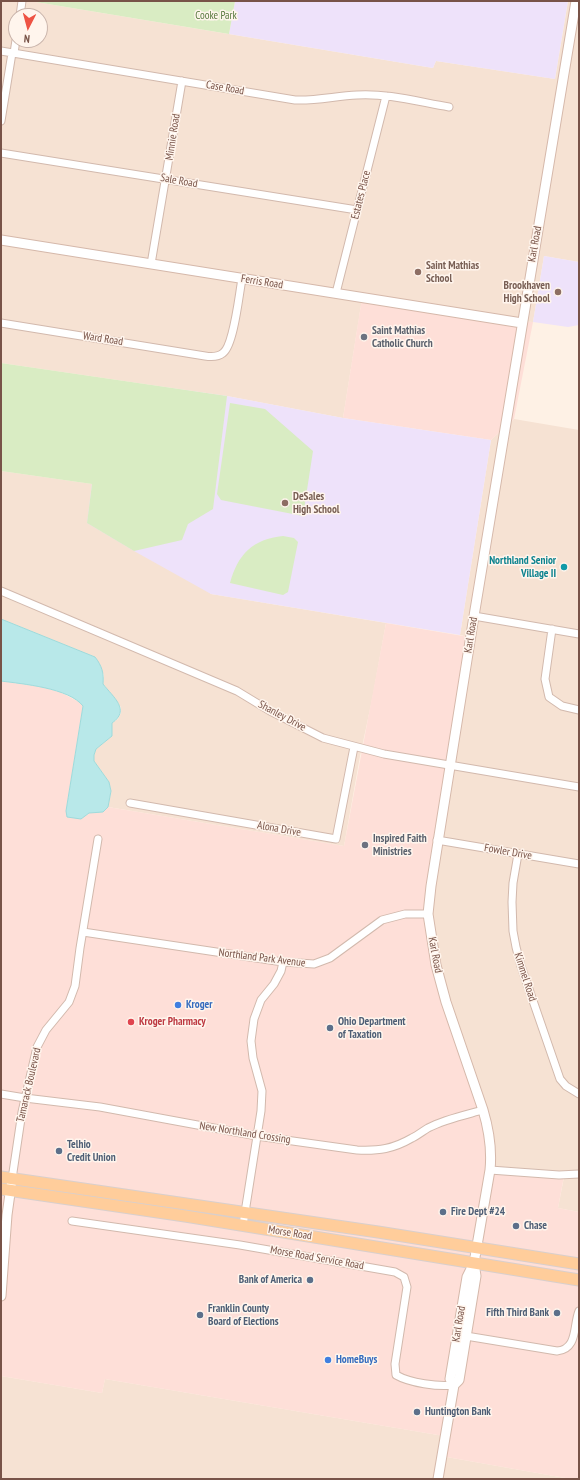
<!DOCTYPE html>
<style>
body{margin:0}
#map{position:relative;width:580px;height:1480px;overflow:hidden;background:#fef1e5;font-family:"PT Sans Narrow",sans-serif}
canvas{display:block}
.frame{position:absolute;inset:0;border:2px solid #785348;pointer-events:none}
.north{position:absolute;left:8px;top:8px;width:40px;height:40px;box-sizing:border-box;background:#fff5ed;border:1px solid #c9b4ab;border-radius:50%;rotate:186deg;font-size:11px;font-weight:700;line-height:16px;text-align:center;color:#785348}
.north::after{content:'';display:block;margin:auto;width:14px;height:18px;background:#ee5344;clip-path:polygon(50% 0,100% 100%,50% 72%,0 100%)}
</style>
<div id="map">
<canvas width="580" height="1480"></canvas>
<div class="frame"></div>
<div class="north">N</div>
</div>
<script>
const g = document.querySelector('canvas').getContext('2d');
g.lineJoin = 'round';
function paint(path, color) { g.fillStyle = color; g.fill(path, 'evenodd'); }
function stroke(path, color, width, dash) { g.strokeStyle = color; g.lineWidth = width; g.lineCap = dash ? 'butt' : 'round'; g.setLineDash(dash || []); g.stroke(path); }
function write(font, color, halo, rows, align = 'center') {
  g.font = font + ' "PT Sans Narrow",sans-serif'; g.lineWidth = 3; g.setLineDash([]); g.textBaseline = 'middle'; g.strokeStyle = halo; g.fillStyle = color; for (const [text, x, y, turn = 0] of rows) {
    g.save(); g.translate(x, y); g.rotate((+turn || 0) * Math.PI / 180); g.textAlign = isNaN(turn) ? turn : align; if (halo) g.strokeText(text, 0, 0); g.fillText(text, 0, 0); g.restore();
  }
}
const residential = new Path2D(`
 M1,1H30L433,68L436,61L555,79L568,1H579V262L544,256L533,322L511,321L362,299L343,418L227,396L1,363ZM16,16H40V40H16Z
 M514,419L579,430V1212L558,1208L564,1177L491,1172L443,998L428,914L469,637L460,635L491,440Z
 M1,471L92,484L211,594L386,623L372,700L360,756L344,846L108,807L111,791L109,782L94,761V755L96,749L112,736V723L118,719L121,713V707L103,684L104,675L95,657L1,619Z
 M1,1376L102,1393L105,1379L444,1436L441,1456L571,1479H1Z`);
const commercial = new Path2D(`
 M362,298L511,321L533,322L514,419L491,440L343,418Z
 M386,623L469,637L431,867L432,961L488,1127L491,1172L564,1176L558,1208L579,1212V1479H571L441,1456L444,1436L105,1379L102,1393L1,1376V681L41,687L60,692L81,703L83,706L66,811L80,819L89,813L103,812L108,807L344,846Z`);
const education = new Path2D(`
 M235,1H568L555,79L436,61L433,68L229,34Z
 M544,256L579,262V325L568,327L533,322Z
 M105,379L227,396L343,418L491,440L460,635L211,594L134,551L87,523Z`);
const green = new Path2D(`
 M30,1H235L229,34Z
 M1,363L227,396L213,509L188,524L182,540L134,551L87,523L92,484L1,471Z
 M230,403L265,409L313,451L303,516L226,501L221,500L217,494Z
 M283,536L294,538L298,542L288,592L283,595L230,583C238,554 253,539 283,536Z`);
const water = new Path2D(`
 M1,619L95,657C102,666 104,673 103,684C113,697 131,710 112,723V736L96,749L94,755V761L109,782L111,791L108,807L103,812L89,813L81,819L67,817L66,811L83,706C69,688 23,684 1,681Z`);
const street = new Path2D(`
 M20,16L22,1
 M1,51L295,100C316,101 336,96 357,95C387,93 419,102 449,107
 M14,53L16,40
 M1,121L12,53
 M1,153L357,210
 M151,264L182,81
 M336,293L386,96
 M1,323L205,356C211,357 218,357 223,353C234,345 239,294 242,279
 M1,591L237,691L270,711L323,738L384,754L579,787
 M474,616L579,634
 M552,629L545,679L549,697L562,706L579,710
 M130,803L336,839L354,747
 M437,840L579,864
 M518,854L513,883L512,902L513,931L516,947L521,966L560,1079L566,1086L579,1094
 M83,932L283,962L314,964L330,958L382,920L405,914H428
 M1,1094L25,1098L100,1107L257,1136L357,1150C379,1151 393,1149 412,1138C418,1135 423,1131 428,1128C445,1119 465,1115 483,1110
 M490,1170L559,1175L579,1174
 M12,1179L22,1112L37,1047L46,1030L69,1002L75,986L80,948L98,839
 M72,1221L240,1245L395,1272L404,1277L407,1287L395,1364L396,1375C410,1383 438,1387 454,1385
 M243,1225L261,1111L262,1091L253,1058L251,1041L254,1019L261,1000L274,984L281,971L283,962
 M466,1336L557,1351C578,1349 573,1326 579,1311`);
const secondary = new Path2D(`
 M1,240L522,323
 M1,1296L7,1215L12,1179
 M454,1385L450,1379L467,1277L474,1263
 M438,1479L454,1385L459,1380L476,1276L474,1263L490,1170C492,1150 489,1130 483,1110L446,1002L436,965L428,914L431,886L474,616L576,1`);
const primary = new Path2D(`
 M1,1177L378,1232L579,1264
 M1,1189L185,1216L579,1280`);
const markers = [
 [418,272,4,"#8d6e63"],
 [558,292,4,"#8d6e63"],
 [364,337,4,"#6b7280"],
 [285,503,4,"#8d6e63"],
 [564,567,4,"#0f9aa8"],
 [365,845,4,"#6b7280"],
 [178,1005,4,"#3f7fe0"],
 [131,1022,4,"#e0444e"],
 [330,1028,4,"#5c6f8a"],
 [59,1151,4,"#5c6f8a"],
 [443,1212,4,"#5c6f8a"],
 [516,1226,4,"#5c6f8a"],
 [310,1280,4,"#5c6f8a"],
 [557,1313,4,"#5c6f8a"],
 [200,1315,4,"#5c6f8a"],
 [328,1360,4,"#3f7fe0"],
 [417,1412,4,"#5c6f8a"]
];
const parkNames = [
 ["Cooke Park",216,16]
];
const streetNames = [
 ["Case Road",225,88,10],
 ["Minnie Road",173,137,-81],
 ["Sale Road",179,181,10],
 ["Estates Place",361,195,-76],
 ["Karl Road",535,244,-80],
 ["Ferris Road",262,282,9],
 ["Ward Road",103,339,9],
 ["Karl Road",471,635,-81],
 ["Shanley Drive",282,716,28],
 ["Alona Drive",279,829,10],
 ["Fowler Drive",508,852,10],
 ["Karl Road",435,955,79],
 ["Northland Park Avenue",262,958,7],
 ["Kimmel Road",525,977,72],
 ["Tamarack Boulevard",29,1085,-77],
 ["New Northland Crossing",245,1133,9],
 ["Morse Road",290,1233,9],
 ["Morse Road Service Road",317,1258,10],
 ["Karl Road",459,1324,-81]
];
const educationNames = [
 ["Saint Mathias",426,266],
 ["School",426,279],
 ["Brookhaven",550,286,"right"],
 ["High School",550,299,"right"],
 ["DeSales",293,497],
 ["High School",293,510]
];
const worshipNames = [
 ["Saint Mathias",372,331],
 ["Catholic Church",372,344],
 ["Inspired Faith",373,839],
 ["Ministries",373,852]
];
const cultureNames = [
 ["Northland Senior",556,561],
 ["Village II",556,574]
];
const shopNames = [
 ["Kroger",186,1005],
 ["HomeBuys",336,1360]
];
const healthNames = [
 ["Kroger Pharmacy",139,1022]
];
const serviceNames = [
 ["Ohio Department",338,1022],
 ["of Taxation",338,1035],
 ["Telhio",67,1145],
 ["Credit Union",67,1158],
 ["Fire Dept #24",451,1212],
 ["Chase",524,1226],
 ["Bank of America",302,1280,"right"],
 ["Franklin County",208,1309],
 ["Board of Elections",208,1322],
 ["Fifth Third Bank",549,1313,"right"],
 ["Huntington Bank",425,1412]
];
paint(residential, '#f6e2d3');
paint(commercial, '#fedfd8');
paint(education, '#eee2fa');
paint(green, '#d9ecc3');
paint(water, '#b8e8e9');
stroke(water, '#9edadb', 1);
stroke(street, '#d2b9ad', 9);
stroke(secondary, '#d5b8aa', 11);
stroke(primary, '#d9cfcc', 13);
stroke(street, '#fff', 7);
stroke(secondary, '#fff', 9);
stroke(primary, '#ffcd9b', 11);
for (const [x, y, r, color] of markers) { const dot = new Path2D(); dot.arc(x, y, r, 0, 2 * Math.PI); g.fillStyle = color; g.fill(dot); stroke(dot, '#fff5ed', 1.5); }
write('11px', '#57793d', '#fff5ed', parkNames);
write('11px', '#785348', '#fff5ed', streetNames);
write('bold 11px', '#785e54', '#fff5ed', educationNames, 'left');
write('bold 11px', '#5b616d', '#fff5ed', worshipNames, 'left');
write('bold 11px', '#0d838f', '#fff5ed', cultureNames, 'right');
write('bold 11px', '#366cbe', '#fff5ed', shopNames, 'left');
write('bold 11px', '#be3a42', '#fff5ed', healthNames, 'left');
write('bold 11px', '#4e5e75', '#fff5ed', serviceNames, 'left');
</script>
